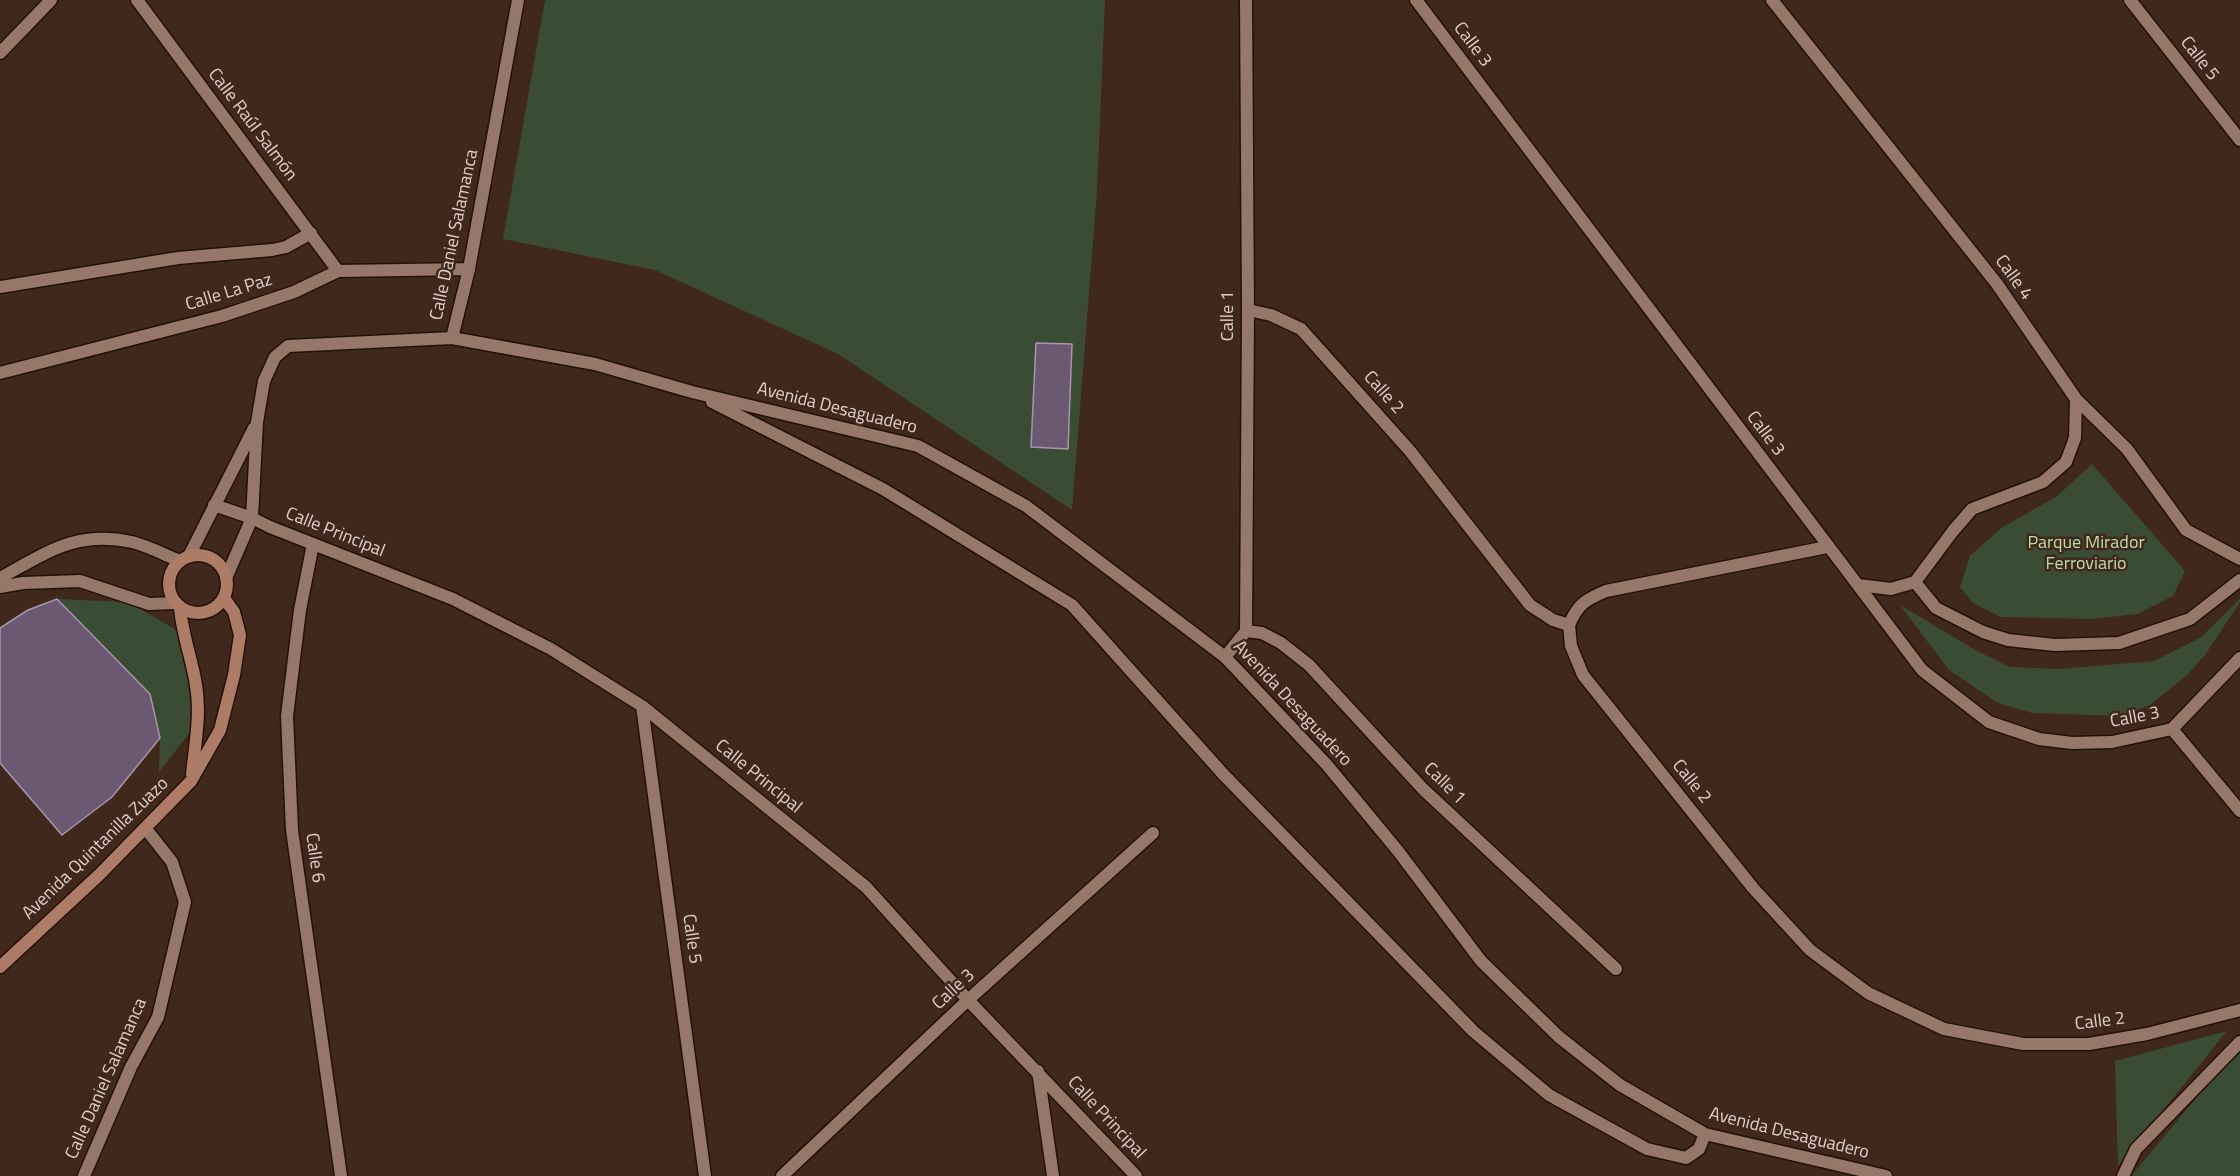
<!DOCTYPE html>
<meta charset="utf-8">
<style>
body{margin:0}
canvas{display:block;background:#40281c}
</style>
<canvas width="2240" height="1176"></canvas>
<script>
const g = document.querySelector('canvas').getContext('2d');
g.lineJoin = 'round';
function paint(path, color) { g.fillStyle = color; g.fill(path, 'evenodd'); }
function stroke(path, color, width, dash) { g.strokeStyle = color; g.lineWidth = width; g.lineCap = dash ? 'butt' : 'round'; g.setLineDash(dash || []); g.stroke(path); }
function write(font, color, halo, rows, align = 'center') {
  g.font = font + ' "Titillium Web",sans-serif'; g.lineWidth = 5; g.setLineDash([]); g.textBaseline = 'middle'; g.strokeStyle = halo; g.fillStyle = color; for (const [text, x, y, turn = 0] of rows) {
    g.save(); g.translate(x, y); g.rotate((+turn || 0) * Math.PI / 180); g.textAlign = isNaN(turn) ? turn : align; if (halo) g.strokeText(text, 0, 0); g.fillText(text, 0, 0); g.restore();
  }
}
const green = new Path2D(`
 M545,0H1105L1097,191L1072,510L838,354L655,270L503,239Z
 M2092,464L2185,571L2173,596L2137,614L2092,619L2001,617L1973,603L1960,587L1970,556L2001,528L2056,497Z
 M57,599L128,602L175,629L198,677L191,731L159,772L160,738L150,694Z
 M2240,599V602L2205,655L2187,675L2150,705L2121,716L2032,713L1998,703L1949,670L1900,605L1977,651L2010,667L2060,669L2154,661L2200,638Z
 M2227,1031L2118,1166L2115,1061Z
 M2240,1046V1176H2131Z`);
const building = new Path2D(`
 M1036,343L1072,344L1068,449L1031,447Z
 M57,599L150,694L160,738L112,797L62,835L0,763V628L28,610Z`);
const minor = new Path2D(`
 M137,0L338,271
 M1416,0L1922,670L1989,722L2039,739L2072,743L2112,742L2172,729L2240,658
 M1772,0L1997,284L2076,399L2127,449L2186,530L2240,559
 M2130,0L2240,140
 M0,53L51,0
 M0,287L178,258L272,250L286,247L311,233
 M1248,310L1271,315L1301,329L1410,451L1530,605L1553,620L1569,625
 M452,338L469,269L518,0
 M0,373L222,316L294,292L338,271L469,269
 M712,402L883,489L1072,605L1223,774L1473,1031L1549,1095L1647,1149L1686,1158L1699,1149L1705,1134
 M214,505L252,518L270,527L453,599L551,649L642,706L866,887L968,1000L1136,1176
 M313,544L300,610L287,716L292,830L341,1176
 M189,556L254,428
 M226,578L252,518L257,422L264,381L275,357L288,346L452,338L595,364L692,392L918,446L1026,506L1225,657L1327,765L1398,851L1481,961L1559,1037L1620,1085L1705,1134L1886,1176
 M1915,582L1936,608L1983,632L2008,640L2055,645L2119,643L2190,619L2240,580
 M1858,585L1891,589L1915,582L1953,531L1972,509L2043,482L2066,462L2075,438L2076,399
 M1569,625L1571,646L1583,675L1753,888L1810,950L1868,993L1944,1029L2023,1044H2089L2147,1034L2240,1010
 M1569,625C1578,604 1585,600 1606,591L1827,547
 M1246,631L1262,633L1281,643L1309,665L1423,789L1616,969
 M1225,657L1246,631L1248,310L1246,0
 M642,706L705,1176
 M2172,729L2240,811
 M1038,1071L1053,1176
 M84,1176L131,1067L158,1017L185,902L172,862L146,829
 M782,1176L968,1000L1153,833
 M2123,1176L2136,1149L2240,1042`);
const tertiary = new Path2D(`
 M0,578C46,553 76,530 132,542C148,546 165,555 180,561
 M0,587L23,583L80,581L149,604L176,603`);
const secondary = new Path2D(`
 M169 584a29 29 0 1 1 58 0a29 29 0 1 1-58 0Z
 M180,607C182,634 192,659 196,685C201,715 195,744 192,774
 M0,967L99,875L191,781L220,730L234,675L240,635L234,612L224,598`);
const streetNames = [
 ["Calle 3",1472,45,53],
 ["Calle 5",2199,59,52],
 ["Calle Raúl Salmón",252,125,53],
 ["Calle Daniel Salamanca",455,235,-78],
 ["Calle 4",2013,278,54],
 ["Calle La Paz",229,293,-17],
 ["Calle 1",1229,316,-90],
 ["Calle 2",1383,393,48],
 ["Avenida Desaguadero",837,409,14],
 ["Calle 3",1765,434,53],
 ["Calle Principal",335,533,22],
 ["Avenida Desaguadero",1292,704,47],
 ["Calle 3",2135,718,-11],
 ["Calle Principal",758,777,39],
 ["Calle 2",1691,782,51],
 ["Calle 1",1444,784,45],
 ["Avenida Quintanilla Zuazo",96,849,-44],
 ["Calle 6",314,858,82],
 ["Calle 5",691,939,82],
 ["Calle 3",954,990,-43],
 ["Calle 2",2100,1022,-7],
 ["Calle Daniel Salamanca",107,1079,-66],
 ["Calle Principal",1106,1118,47],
 ["Avenida Desaguadero",1789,1134,14]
];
const parkNames = [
 ["Parque Mirador",2086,544],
 ["Ferroviario",2086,565]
];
paint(green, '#3b4c34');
paint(building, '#6b5871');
stroke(building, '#a794ad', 1.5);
stroke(minor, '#261006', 15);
stroke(tertiary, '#261006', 15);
stroke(secondary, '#261006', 15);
stroke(minor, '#96786b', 12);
stroke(tertiary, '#96786b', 12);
stroke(secondary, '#ad7c66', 12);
write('18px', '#e0cfc8', '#40281c', streetNames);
write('18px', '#b9ddac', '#40281c', parkNames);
</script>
